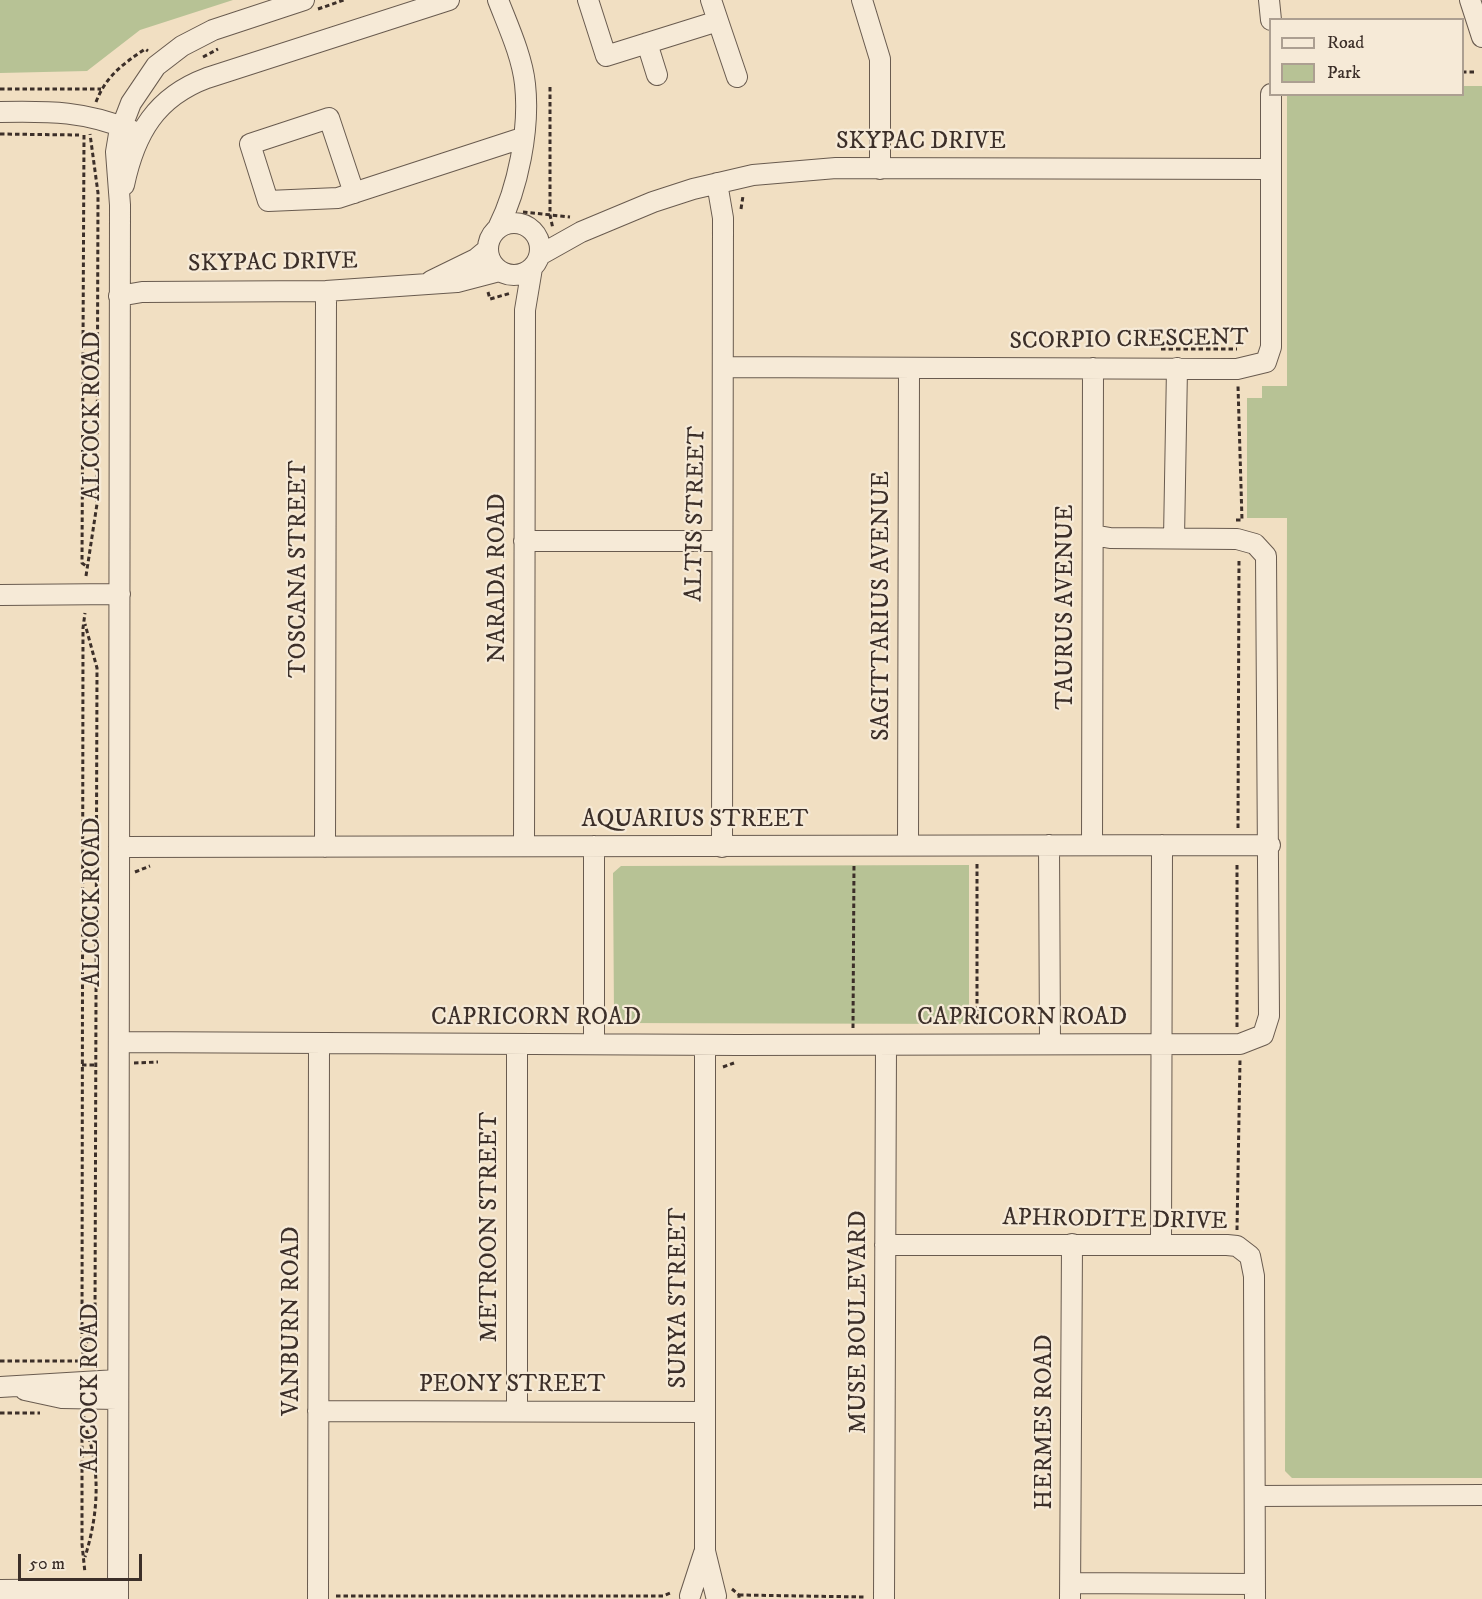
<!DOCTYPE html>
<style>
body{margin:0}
#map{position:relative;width:1482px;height:1599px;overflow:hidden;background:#f1dfc2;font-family:"IM FELL DW Pica",serif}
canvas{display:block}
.legend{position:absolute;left:1269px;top:18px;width:195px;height:78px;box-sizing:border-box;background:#f6ead7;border:2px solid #ac9f91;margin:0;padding:8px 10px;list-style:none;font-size:18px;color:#3c2f29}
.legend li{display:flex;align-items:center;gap:12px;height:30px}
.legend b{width:30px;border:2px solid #ac9f91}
.scale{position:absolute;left:18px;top:1554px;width:124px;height:27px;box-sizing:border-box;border:3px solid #3c2f29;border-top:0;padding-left:8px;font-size:18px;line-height:21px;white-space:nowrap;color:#3c2f29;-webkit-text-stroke:4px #f6ead7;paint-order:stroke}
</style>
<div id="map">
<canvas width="1482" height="1599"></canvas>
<ul class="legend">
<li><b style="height:8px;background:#f6ead7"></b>Road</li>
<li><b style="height:16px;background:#b7c295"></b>Park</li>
</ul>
<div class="scale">50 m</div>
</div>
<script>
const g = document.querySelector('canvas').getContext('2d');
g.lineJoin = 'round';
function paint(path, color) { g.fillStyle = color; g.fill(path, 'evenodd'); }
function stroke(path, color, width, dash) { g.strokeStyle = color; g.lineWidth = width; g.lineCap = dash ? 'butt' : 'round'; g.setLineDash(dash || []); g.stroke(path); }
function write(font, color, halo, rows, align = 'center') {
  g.font = font + ' "IM FELL DW Pica",serif'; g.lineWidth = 4.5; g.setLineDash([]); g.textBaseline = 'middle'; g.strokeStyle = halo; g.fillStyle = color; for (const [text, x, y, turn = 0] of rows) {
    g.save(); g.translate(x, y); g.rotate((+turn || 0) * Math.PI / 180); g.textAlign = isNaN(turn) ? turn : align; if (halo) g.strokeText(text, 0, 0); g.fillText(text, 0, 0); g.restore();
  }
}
const green = new Path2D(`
 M0,0H233L140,30L87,71L0,73Z
 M1463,86H1482V1478H1292L1285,1471L1287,518H1247V398H1262V386H1287V95L1462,94Z
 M969,865V1024L622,1023L614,1015L613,873L621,866Z`);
const path = new Path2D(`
 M318,9L344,0
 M203,57L218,49
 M1462,72H1474
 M550,87V215L553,229
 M0,89H101
 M96,102C106,76 123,64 145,49L148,51
 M0,134L79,135
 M84,135L82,563L86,566
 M741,209L743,196
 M523,212L570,217
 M488,292L490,299L511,293
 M1161,349H1237
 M1236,520H1242L1238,386
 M86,576L97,504L98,193L90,134
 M1238,828L1239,558
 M135,872L150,866
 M82,874H95
 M977,1026V863
 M1237,1027V864
 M853,1028L854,863
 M134,1063L158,1062
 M82,1065H95
 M723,1067L734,1063
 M1237,1230L1240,1060
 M84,1350L95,1320L97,668L85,624
 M0,1361H84
 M84,1364L82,1341L83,628L85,613
 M0,1413H40
 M84,1416L82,1429V1544L85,1573
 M84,1423C101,1468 99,1512 85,1557
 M732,1589L739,1595V1599
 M739,1595L865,1597
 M336,1596H663L670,1593`);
const minor = new Path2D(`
 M588,0L606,56L718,21L711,0
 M862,0L880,59V169
 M1269,0L1271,20
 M1470,0L1482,37
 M718,21L737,77
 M647,43L657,75
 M0,112C50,111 86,111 133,131
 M717,183L723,218L722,847
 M124,185C135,133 156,97 207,78L449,0
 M354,193L329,118L250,144L268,201L338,198L522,138
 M488 249a26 26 0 1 1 52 0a26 26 0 1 1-52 0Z
 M498,228C518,188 530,129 525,84C522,56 508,26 498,0
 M540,255L581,232L653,202L693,189L753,175L836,168L1271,169
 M431,281L476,259L488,249
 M119,296L142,292L326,291L457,282L499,271
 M724,367L1237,369L1266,362L1271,347V94
 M1174,538L1177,368
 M524,541H722
 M0,595L120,594
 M908,845L909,368
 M1049,845L1050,1044
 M1092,845L1093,368
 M524,846L525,310L532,268
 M594,846V1044
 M119,847L1270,845
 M325,847L326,291
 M119,1042L739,1045L1240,1044L1263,1035L1269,1016L1266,556L1255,544L1237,539L1110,538L1093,535
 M705,1045V1551L716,1596
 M1161,1244L1162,845
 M885,1245H1227L1237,1246L1250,1256L1254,1276L1255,1599
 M0,1387L117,1380
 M25,1390L62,1398L117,1399
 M318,1411L705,1412
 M517,1411V1044
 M1256,1496L1482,1495
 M1071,1583L1255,1584
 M0,1590L118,1589
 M690,1596L704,1553
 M118,1599L120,205L116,152L119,134L131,103L156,66L182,46L213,30L304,0
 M318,1599L319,1044
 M884,1599L886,1045
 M1070,1599L1072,1244`);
const streetNames = [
 ["SKYPAC DRIVE",921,143],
 ["SKYPAC DRIVE",273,264,-1],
 ["SCORPIO CRESCENT",1129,341,-1],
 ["ALCOCK ROAD",94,416,-90],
 ["ALTIS STREET",697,514,-89],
 ["TOSCANA STREET",300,569,-90],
 ["NARADA ROAD",499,578,-90],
 ["SAGITTARIUS AVENUE",883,606,-90],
 ["TAURUS AVENUE",1067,607,-90],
 ["AQUARIUS STREET",695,821],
 ["ALCOCK ROAD",94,902,-90],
 ["CAPRICORN ROAD",536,1019],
 ["CAPRICORN ROAD",1022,1019],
 ["APHRODITE DRIVE",1115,1221,1],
 ["METROON STREET",491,1227,-90],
 ["SURYA STREET",680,1298,-90],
 ["VANBURN ROAD",293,1321,-90],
 ["MUSE BOULEVARD",860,1322,-90],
 ["PEONY STREET",512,1386],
 ["ALCOCK ROAD",92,1388,-90],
 ["HERMES ROAD",1046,1422,-90]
];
paint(green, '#b7c295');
stroke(minor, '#695b4f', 22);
stroke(path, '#3c2f29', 3, [4.5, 3]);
stroke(minor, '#f6ead7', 20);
write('24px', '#3c2f29', '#f6ead7', streetNames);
</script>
